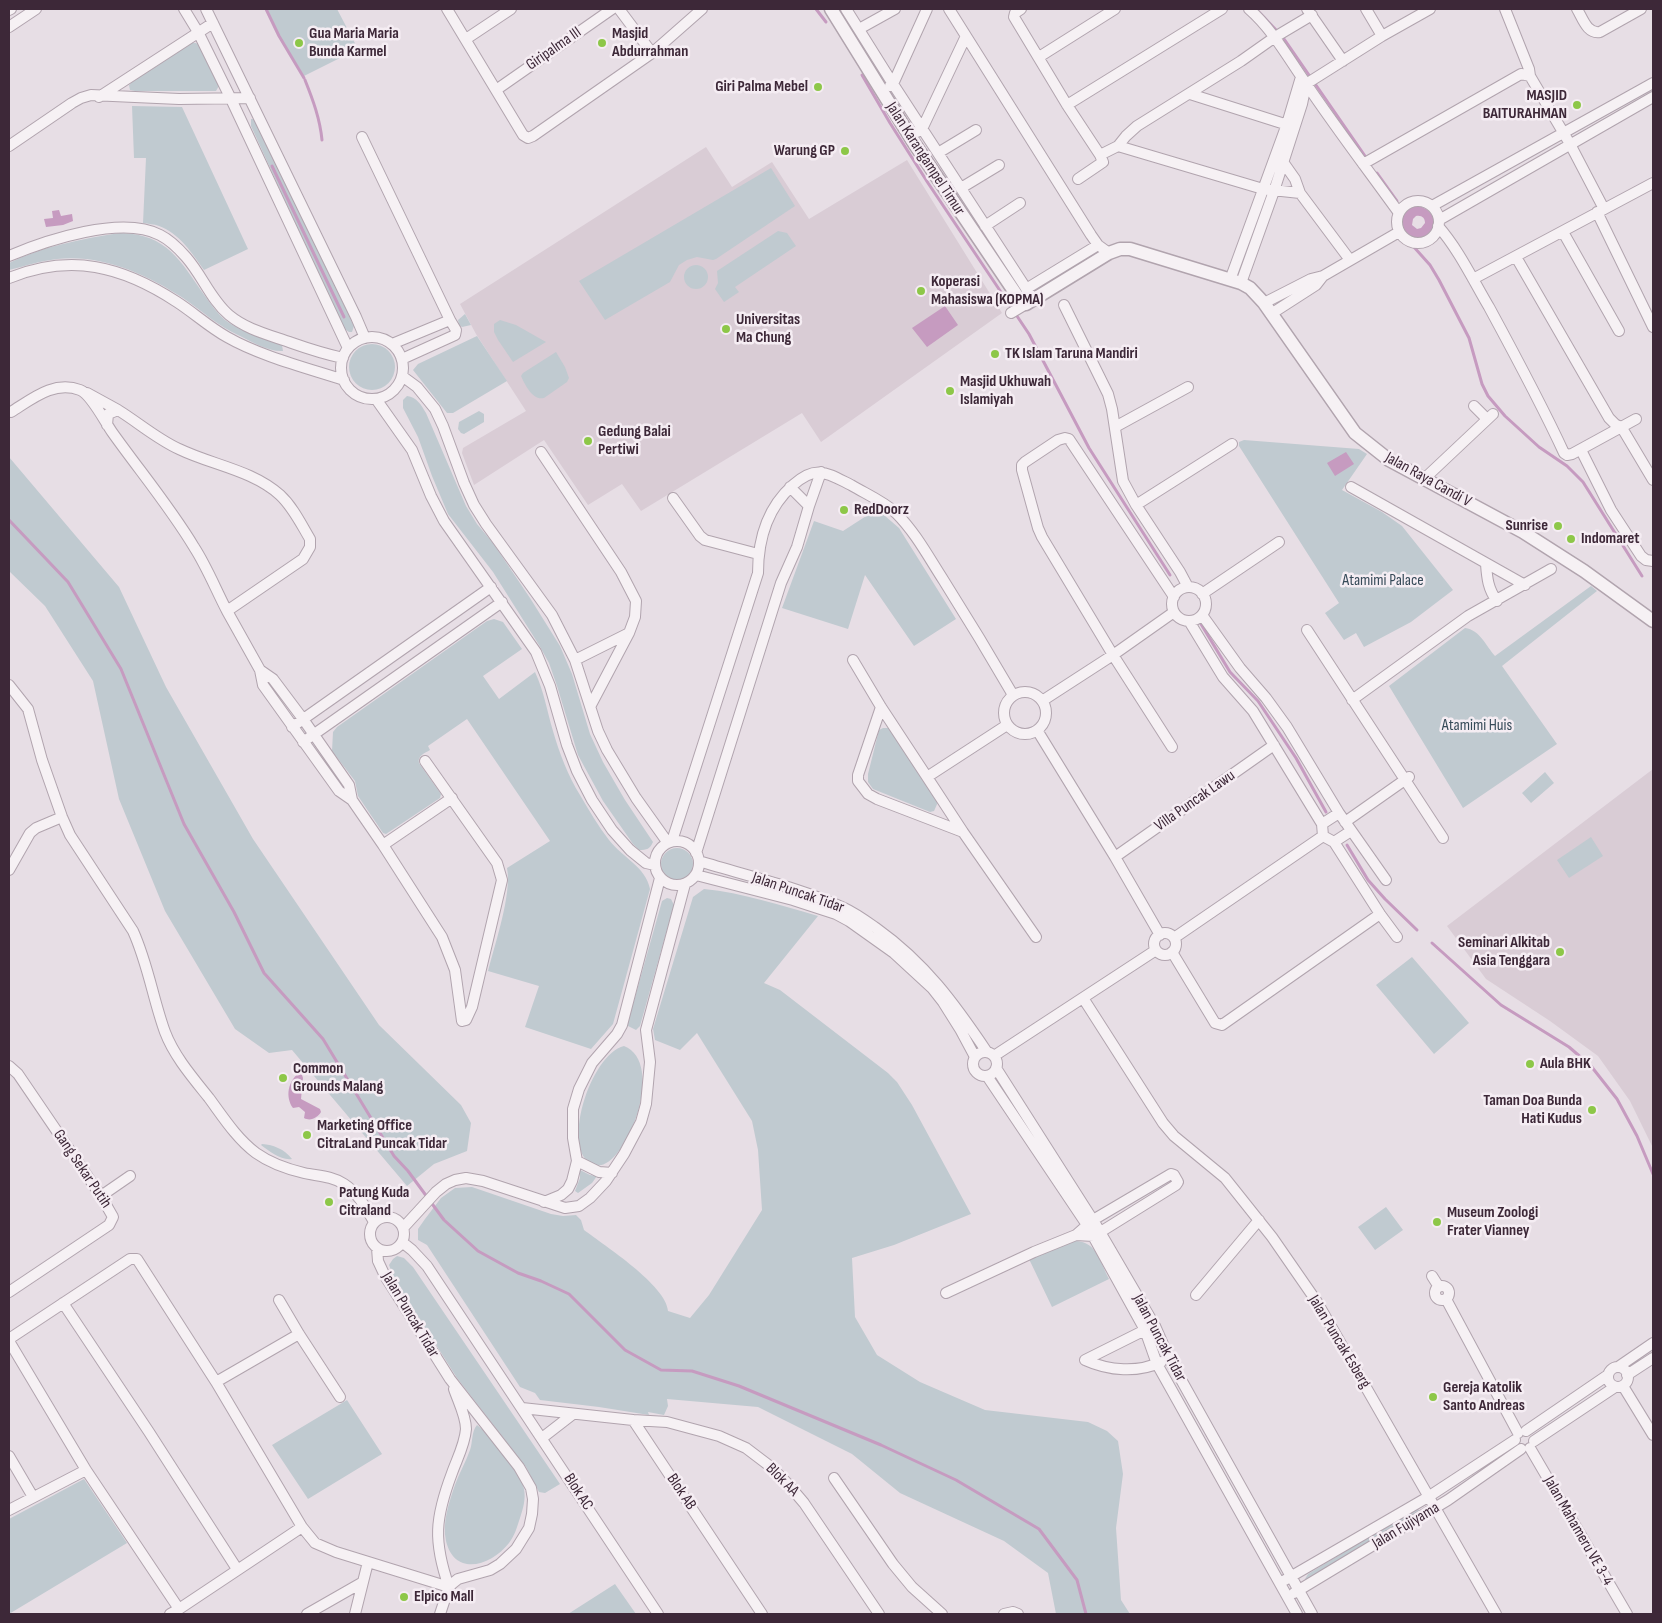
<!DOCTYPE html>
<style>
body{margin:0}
#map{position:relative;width:1662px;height:1623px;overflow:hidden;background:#e7dee5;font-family:"Sofia Sans Condensed",sans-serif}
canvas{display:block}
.frame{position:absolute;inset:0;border:10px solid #3d2838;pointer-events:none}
</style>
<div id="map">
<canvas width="1662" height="1623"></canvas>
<div class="frame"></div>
</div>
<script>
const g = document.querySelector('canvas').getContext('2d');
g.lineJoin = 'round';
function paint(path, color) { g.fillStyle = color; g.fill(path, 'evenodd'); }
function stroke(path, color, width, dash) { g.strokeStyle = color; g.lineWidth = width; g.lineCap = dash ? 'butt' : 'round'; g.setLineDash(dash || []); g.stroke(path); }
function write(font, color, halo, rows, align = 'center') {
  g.font = font + ' "Sofia Sans Condensed",sans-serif'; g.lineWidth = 5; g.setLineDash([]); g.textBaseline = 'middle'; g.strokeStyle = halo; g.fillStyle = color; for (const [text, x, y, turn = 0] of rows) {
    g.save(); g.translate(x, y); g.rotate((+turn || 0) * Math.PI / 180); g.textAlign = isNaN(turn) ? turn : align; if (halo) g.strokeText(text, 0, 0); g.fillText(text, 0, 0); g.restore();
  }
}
const built = new Path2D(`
 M706,147L732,187L772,162L809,219L907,160L1002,313L821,442L802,413L641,511L622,484L588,505L544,440L474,485L462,453L463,448L526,411L476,334L460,304Z
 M1653,769V1148L1630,1101L1598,1056L1550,1021L1486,979L1447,926Z`);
const green = new Path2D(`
 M267,9H337L358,49L304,76L279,35Z
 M192,43H196L200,46L220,84L216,91H135L130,90L129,85L132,82Z
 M132,106L182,107L248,249L204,270C192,253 179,233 159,226C154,224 148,224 143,223L146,158H134Z
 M251,119H253L257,124L354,326L352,332H349L343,328L251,126Z
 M771,168L795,206L716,259L713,260L697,257L687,260L679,265L670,282L605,320L579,281Z
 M778,231L787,233L796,246L735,287L739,292L724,302L715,289L718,283L717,271Z
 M120,233C168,234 180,261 205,296C211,304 217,313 225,320C241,332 263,338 282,345L283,351C269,352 252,342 240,336C218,326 202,311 183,298C146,274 102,254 57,259C40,261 25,266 9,270V263C44,246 81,239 120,233Z
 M684 277a12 12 0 1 1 24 0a12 12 0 1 1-24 0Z
 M465,314L471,325L462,327L459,325L458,320Z
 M500,320L516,325L546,342L513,362L498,340L494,332V324Z
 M477,336L507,381L453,413H447L413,370L418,364Z
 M349 367a23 23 0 1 1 46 0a23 23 0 1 1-46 0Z
 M556,352L565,367L569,378L567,382L544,398C533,401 525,385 521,376L523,373Z
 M407,396C417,397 421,405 426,413L466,506L477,524L493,543L530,598L560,646L572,674L590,734L603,762L625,800L653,842C650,849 647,850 639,850L633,844L603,801L578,755L557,686L549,663L539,645L493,572L448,514L432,476L418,437L403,408V400Z
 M479,411L484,414V422L464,434L461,433L458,429L459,422Z
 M1244,440L1359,449L1367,454L1342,490L1382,512L1402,526L1453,590L1411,622L1364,647L1356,633L1344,640L1325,613L1339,603L1239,446V442Z
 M9,457L119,587L166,687L253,839L379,1025L461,1105L471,1123L467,1151L434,1164L407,1186L292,1050L269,1053L235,1029L165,911L119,799L93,681L45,606L9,571Z
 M877,509L899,528L956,619L914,646L865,575L848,629L782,608L814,521L843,531Z
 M1591,586L1597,591L1502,666L1557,744L1463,808L1389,686L1465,628C1480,630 1486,646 1495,656Z
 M494,619L503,622L522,649L483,676L499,699L535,672C544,691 547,711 553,731C559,752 568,776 580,795C589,810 598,826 609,840C622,857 646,867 650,889L613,1024L591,1049L525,1027L539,986L488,971C495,943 512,894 507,868L550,841L467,719L428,746L430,750C425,753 417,756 419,763L441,794L440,798L386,834L383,833L358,796L355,781L332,751L333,732L337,727L487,621Z
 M883,728H888L891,731L938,802L934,811L930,812L873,789L868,782V774L879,730Z
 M1545,772L1554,783L1531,803L1522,793Z
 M1591,837L1603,856L1569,878L1557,860Z
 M661 864a16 16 0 1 1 32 0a16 16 0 1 1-32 0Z
 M704,889C743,893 780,905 818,916L764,983L780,990L888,1073L897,1082L912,1105L971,1214L894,1245L852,1258L855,1317L877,1355L920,1382L985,1410L1088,1422L1107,1431L1118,1441L1123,1474L1116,1528L1121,1600L1130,1614H1056L1048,1573L1004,1541L900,1493L852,1454L758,1407L667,1399L668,1406L664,1415L648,1412L649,1415L599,1407L540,1400L535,1393L520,1387L427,1245L418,1240V1229L425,1219L441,1198L455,1188L472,1187L551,1214L563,1216L576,1215L581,1220L584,1230C604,1245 667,1286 668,1311L690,1318L709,1295L762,1210L758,1150L752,1121L697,1033L680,1050L655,1040L653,1029L693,897Z
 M667,898L671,899L674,905L640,1026L636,1030L628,1026V1022L662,901Z
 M1412,957L1469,1023L1434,1054L1376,985Z
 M624,1046C668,1063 624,1175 594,1165C559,1153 590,1054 624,1046Z
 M262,1144C274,1145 284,1149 292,1159C282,1161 269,1151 261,1145Z
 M580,1170L590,1175L597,1176L592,1183L578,1193L575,1191L580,1178Z
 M1386,1207L1403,1230L1375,1250L1358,1227Z
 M1076,1241C1097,1242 1100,1262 1109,1279L1052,1307L1029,1259Z
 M397,1256L404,1258L413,1267L560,1484L545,1493L539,1492L526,1467L457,1378L395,1280L389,1265L393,1259Z
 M347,1400L382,1454L308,1499L272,1445Z
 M477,1425L483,1430C496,1447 519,1468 524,1489C526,1499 523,1509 520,1518C517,1527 515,1535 509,1543C492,1565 455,1578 446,1541C442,1523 449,1502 455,1485C459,1473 466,1462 470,1450C473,1442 471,1432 477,1425Z
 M84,1479L127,1543L9,1614V1519Z
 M1417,1508L1420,1511L1310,1579H1305L1308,1574Z
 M615,1584L636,1614H568Z`);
const water = new Path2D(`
 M1417,206C1429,207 1439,219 1431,231C1414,256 1382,212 1417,206ZM1416,216C1422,215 1425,218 1425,223L1421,228L1417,229L1412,225L1413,219Z
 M59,210L61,216L72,214L73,221L63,225L46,227L44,219L53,218L52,211Z
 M945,306L958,325L927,347L912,328Z
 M1346,452L1354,464L1335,476L1327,463Z
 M299,1073L302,1075L303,1078L301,1099L320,1109L321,1112C318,1117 311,1122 304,1118L305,1112L299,1107L293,1108C285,1097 288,1081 299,1073Z`);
const stream = new Path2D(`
 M266,9L279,36L304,78
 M816,9L826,22
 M1256,9L1278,32
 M1282,36L1365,156
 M862,75L890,123L928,183L1029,334L1089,448L1170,575
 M305,80C313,100 320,119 322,140
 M272,166L344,317
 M1377,173L1397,201
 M1413,246L1430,265L1439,280L1469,338L1482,384L1488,396L1505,416L1539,447L1567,466L1583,482L1642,576
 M9,520L68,582L121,669L184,824L234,912L264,973L323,1039L394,1156L408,1171L444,1220L478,1251L518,1273L541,1281L569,1294L625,1350L661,1370L692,1371L739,1386L881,1445L956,1480L1039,1529L1077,1580L1086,1614
 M1201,624L1230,672L1258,701L1296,758L1326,812
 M1347,845L1368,880L1385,899L1417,930
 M1432,943L1501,1005L1569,1047L1591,1066L1617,1099L1637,1136L1653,1174`);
const minor = new Path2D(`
 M184,9L198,32L231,99L348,348
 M206,9L356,317L365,338
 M447,9L523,135L528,138L533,136L652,53L702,9
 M619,9L652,53
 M846,9L893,84L1033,299
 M949,9L1091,235L1098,245L1109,253
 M1021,9L1015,13L1014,17L1067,105L1100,155L1118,146L1263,189L1300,193
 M1249,9C1273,30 1288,58 1307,85C1336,128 1368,170 1399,213
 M1307,9L1343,61
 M1366,9L1382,36
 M1505,9L1529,69L1530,76L1570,144L1604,209
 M1577,9C1583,19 1587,34 1600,32L1641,9
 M9,10L11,9
 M9,27L36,9
 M859,29L895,9
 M466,39L511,9
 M1039,57L1115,9
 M890,86L893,84L927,9
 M496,90L612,9
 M1190,94L1291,126
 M99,97L213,23
 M1067,105L1222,9
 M917,132L922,129L966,36
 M362,137L450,320
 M9,146L72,103L81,98L91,95L179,99L250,98
 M1118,146L1126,136L1137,126L1241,61L1275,37L1312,15
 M938,153L976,130
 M1283,162L1295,179L1300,193L1350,260
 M1363,164L1521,74L1530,76
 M1078,179L1103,162L1100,155
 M961,188L999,165
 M1397 222a21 21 0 1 1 42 0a21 21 0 1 1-42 0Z
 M1432,206L1653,83
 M1597,212L1653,327
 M1439,220L1653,97
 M985,226L1020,203
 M1438,226C1459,250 1473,280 1489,307C1515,355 1541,403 1564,453L1567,455L1572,454L1636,419
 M1563,232L1619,331
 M9,256C47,240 122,215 160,235C170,240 179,249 186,257C202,275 211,300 229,315C247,330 270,335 292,343C309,349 325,354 343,358
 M1516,257L1609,418L1615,424L1622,428L1653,480
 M9,278C71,253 122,266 177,302C194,313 209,327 227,337C260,356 307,368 344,380
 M1473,279L1653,183
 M1230,280L1287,124L1301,77
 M1241,283L1274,191L1302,104L1306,84L1382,36L1430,9
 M1026,289L1098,245
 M1264,303L1311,279L1323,276L1399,232
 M1064,305L1108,394L1112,409L1123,481L1136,505L1180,572L1188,587
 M1011,313L1026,304
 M1271,314L1316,285L1323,276
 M341 368a31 31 0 1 1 62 0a31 31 0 1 1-62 0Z
 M392,344L450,320L456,330L455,335L402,359
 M402,376L417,387L435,409L443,426L464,483L474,505L486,524L552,615L575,660L598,731L607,750L636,798L668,843
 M87,393L118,410
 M376,399L412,450L431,496L444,521L536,652L550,686L567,745L577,771L592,800L612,830L630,850L646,863L655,865
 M1474,406L1487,419
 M11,412C32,399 54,380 80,390C91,394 105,422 112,432C139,470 170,507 194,547C207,567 216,590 227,611L303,559L310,547V539C301,524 293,507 280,495C252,470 212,465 179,449C157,439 139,423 118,410L108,414L107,425
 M1115,427L1188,387
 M1581,450L1611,510L1641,556L1646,560L1653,561
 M541,452L621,572L636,601L635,617L629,633L591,705
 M1424,479L1493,414
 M790,487L809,506
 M1351,487L1525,585
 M673,498L700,536L705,540L758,554
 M1136,505L1232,444
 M1486,564C1487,578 1488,589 1497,601
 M1172 604a17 17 0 1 1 34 0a17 17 0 1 1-34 0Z
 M1202,594L1279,542
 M227,611L260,670L263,685L339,791L352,800L383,845L442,937L455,970L462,1021L466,1020L472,1007L502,880L497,863L425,761
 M1202,615L1240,668L1266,698L1287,727L1339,813
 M1189,621L1223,677L1253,711L1322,824
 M1307,630L1443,838
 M575,660L629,633
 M853,660L881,707L927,777
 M260,670L273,679L303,719L349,785L352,800
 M9,685L28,709L42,760L62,817L70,835L133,931C148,964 153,999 165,1032C174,1056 193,1078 209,1098C223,1117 237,1139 256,1153C270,1163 287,1169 304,1173C318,1176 332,1176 344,1184C358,1193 366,1208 374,1222
 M1004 713a21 21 0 1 1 42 0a21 21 0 1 1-42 0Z
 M1352,700L1468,616L1551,569
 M1042,701L1113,655L1174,612
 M881,707L858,775V781L868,794L877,799L963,832
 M1007,725L927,777L963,832L1036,937
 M292,727L491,587
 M1037,730L1115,857L1160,935
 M303,742L502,602
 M1172,747L1113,655L1042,537L1038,528L1022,470V465L1025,462L1058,440L1065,438L1069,439L1174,597
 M1345,822L1409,777
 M1351,831L1334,842L1323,836L1322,824L1339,813L1386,880
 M655 863a22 22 0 1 1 44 0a22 22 0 1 1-44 0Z
 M672,841L758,573C758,538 767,508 793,485C816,464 827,473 851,485C866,494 883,501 896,513C916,533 929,558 944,581C968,619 991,657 1013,695
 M1334,842L1380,914L1397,937
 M383,845L452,798
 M696,853L781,583L797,547L809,506L821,472
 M1115,857L1274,745
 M699,861C747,876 798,887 844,908C855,913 866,921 876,928C925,963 954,1003 987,1052
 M9,870L30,833L36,828L62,817
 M696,875L793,900L836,914L849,921L894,953L932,988L943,1002L960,1029L975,1057
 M1154 944a11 11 0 1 1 22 0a11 11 0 1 1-22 0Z
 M1174,938L1323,836
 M1172,952L1215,1023L1222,1025L1380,914
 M1083,998L1163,1123L1174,1136L1225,1178L1272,1237L1317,1302L1496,1614
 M973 1064a12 12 0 1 1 24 0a12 12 0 1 1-24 0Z
 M994,1056L1156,950
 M9,1066L18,1074L101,1196L113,1217L109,1225L9,1292
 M996,1068L1096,1225L1155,1326L1169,1358L1312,1614
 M987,1076L1087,1225L1145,1330L1157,1364L1297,1614
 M577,1161L599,1172L612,1173
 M101,1196L130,1176
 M544,1202L561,1195L568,1189L572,1181L577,1161L573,1138V1109L579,1089L592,1063L617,1034L622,1025L660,878
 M370 1234a17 17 0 1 1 34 0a17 17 0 1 1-34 0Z
 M403,1228L436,1192L446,1184L455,1180L466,1178L483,1181L565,1208L579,1206L590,1198L606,1181L624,1154L641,1122L646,1104L650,1062L646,1030L685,884
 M402,1242L412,1250L427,1266L658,1614
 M377,1248L378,1261L385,1276L450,1379L519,1467L531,1488L533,1499L532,1514L529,1528L516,1549L500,1564L490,1570L458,1579L453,1583L449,1587L440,1614
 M1432,1276L1439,1287
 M1435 1293a7 7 0 1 1 14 0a7 7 0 1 1-14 0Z
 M946,1293L1034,1252L1076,1235L1093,1220L1171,1174L1174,1175L1178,1182L1176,1185L1094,1236L1076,1235
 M1196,1295L1259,1220
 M1446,1299L1518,1433
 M279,1300L299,1334L340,1397
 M63,1303L149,1432L237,1569
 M9,1339L130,1259H137L216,1382L302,1527
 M9,1341L86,1470L179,1609L170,1614
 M1085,1360C1109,1371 1138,1373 1161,1362
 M1085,1360L1149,1328
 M1618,1367L1653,1343
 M1608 1377a10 10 0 1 1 20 0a10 10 0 1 1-20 0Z
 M1627,1375L1653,1358
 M216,1382L299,1334
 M1623,1386L1653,1435
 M522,1408L633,1420L762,1614
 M633,1420L667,1422L719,1436L746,1448L771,1467L787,1483L804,1503L879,1614
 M1526,1431L1608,1375
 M542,1438L573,1414
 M1534,1441L1615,1387
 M1530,1448L1627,1614
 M9,1456L33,1497
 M834,1478L893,1564L912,1587L942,1614
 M9,1510L86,1470
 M1285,1580L1428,1497L1515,1440
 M449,1587C433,1541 435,1518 452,1473C457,1459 465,1444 466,1429C466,1416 458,1401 454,1389
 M1294,1593L1448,1500L1521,1449
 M179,1609L302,1527L315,1543L336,1552L449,1587
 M307,1614L363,1582
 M355,1614L368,1562
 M1004,1614L1013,1612L1018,1614`);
const tertiary = new Path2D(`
 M831,9L914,143L1022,303L1026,304L1109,253L1120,249H1130L1241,283L1250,288L1264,303L1355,433L1389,460L1523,532L1584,571L1653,621`);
const markers = [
 [299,43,5,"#8dc748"],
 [602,43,5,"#8dc748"],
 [818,87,5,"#8dc748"],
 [1577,105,5,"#8dc748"],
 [845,151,5,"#8dc748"],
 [921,291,5,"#8dc748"],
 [726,329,5,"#8dc748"],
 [995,354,5,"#8dc748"],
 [950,391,5,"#8dc748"],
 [588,441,5,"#8dc748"],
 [844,510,5,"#8dc748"],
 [1558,526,5,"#8dc748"],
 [1571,539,5,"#8dc748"],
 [1560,952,5,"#8dc748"],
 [1530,1064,5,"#8dc748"],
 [283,1078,5,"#8dc748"],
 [1592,1110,5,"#8dc748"],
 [307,1135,5,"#8dc748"],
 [329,1202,5,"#8dc748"],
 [1437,1222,5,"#8dc748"],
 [1433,1397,5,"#8dc748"],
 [404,1597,5,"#8dc748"]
];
const poiNames = [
 ["Gua Maria Maria",309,34],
 ["Bunda Karmel",309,52],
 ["Masjid",612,34],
 ["Abdurrahman",612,52],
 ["Giri Palma Mebel",808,87,"right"],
 ["MASJID",1567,96,"right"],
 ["BAITURAHMAN",1567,114,"right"],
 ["Warung GP",835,151,"right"],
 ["Koperasi",931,282],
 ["Mahasiswa (KOPMA)",931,300],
 ["Universitas",736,320],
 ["Ma Chung",736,338],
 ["TK Islam Taruna Mandiri",1005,354],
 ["Masjid Ukhuwah",960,382],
 ["Islamiyah",960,400],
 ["Gedung Balai",598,432],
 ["Pertiwi",598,450],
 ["RedDoorz",854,510],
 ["Sunrise",1548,526,"right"],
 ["Indomaret",1581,539],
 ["Seminari Alkitab",1550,943,"right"],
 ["Asia Tenggara",1550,961,"right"],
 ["Aula BHK",1540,1064],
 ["Common",293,1069],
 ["Grounds Malang",293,1087],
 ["Taman Doa Bunda",1582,1101,"right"],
 ["Hati Kudus",1582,1119,"right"],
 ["Marketing Office",317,1126],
 ["CitraLand Puncak Tidar",317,1144],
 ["Patung Kuda",339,1193],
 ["Citraland",339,1211],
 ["Museum Zoologi",1447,1213],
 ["Frater Vianney",1447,1231],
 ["Gereja Katolik",1443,1388],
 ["Santo Andreas",1443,1406],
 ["Elpico Mall",414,1597]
];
const streetNames = [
 ["Giripalma III",554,49,-35],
 ["Jalan Karangampel Timur",925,159,57],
 ["Jalan Raya Candi V",1428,480,29],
 ["Villa Puncak Lawu",1195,801,-35],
 ["Jalan Puncak Tidar",798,893,19],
 ["Gang Sekar Putih",82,1169,56],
 ["Jalan Puncak Tidar",410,1315,59],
 ["Jalan Puncak Tidar",1159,1338,62],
 ["Jalan Puncak Esberg",1339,1342,59],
 ["Blok AA",782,1480,45],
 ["Blok AC",578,1492,57],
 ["Blok AB",681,1492,56],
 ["Jalan Fujiyama",1406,1526,-31],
 ["Jalan Mahameru VE 3-4",1578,1531,60]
];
const parkNames = [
 ["Atamimi Palace",1383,581],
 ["Atamimi Huis",1477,726]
];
paint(built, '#d9ccd5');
paint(green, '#c0cad0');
paint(water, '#c69bc0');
stroke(stream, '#c69bc0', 3);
stroke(minor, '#b1a4ae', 12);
stroke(tertiary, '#b1a4ae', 15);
stroke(minor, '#f6f1f4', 10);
stroke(tertiary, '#f6f1f4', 12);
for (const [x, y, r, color] of markers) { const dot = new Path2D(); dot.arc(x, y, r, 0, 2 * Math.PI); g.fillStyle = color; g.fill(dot); stroke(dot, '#f5edf3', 2); }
write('bold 16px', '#3d2838', '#f5edf3', poiNames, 'left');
write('16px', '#3d2838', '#f5edf3', streetNames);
write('16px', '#364a58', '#f5edf3', parkNames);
</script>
